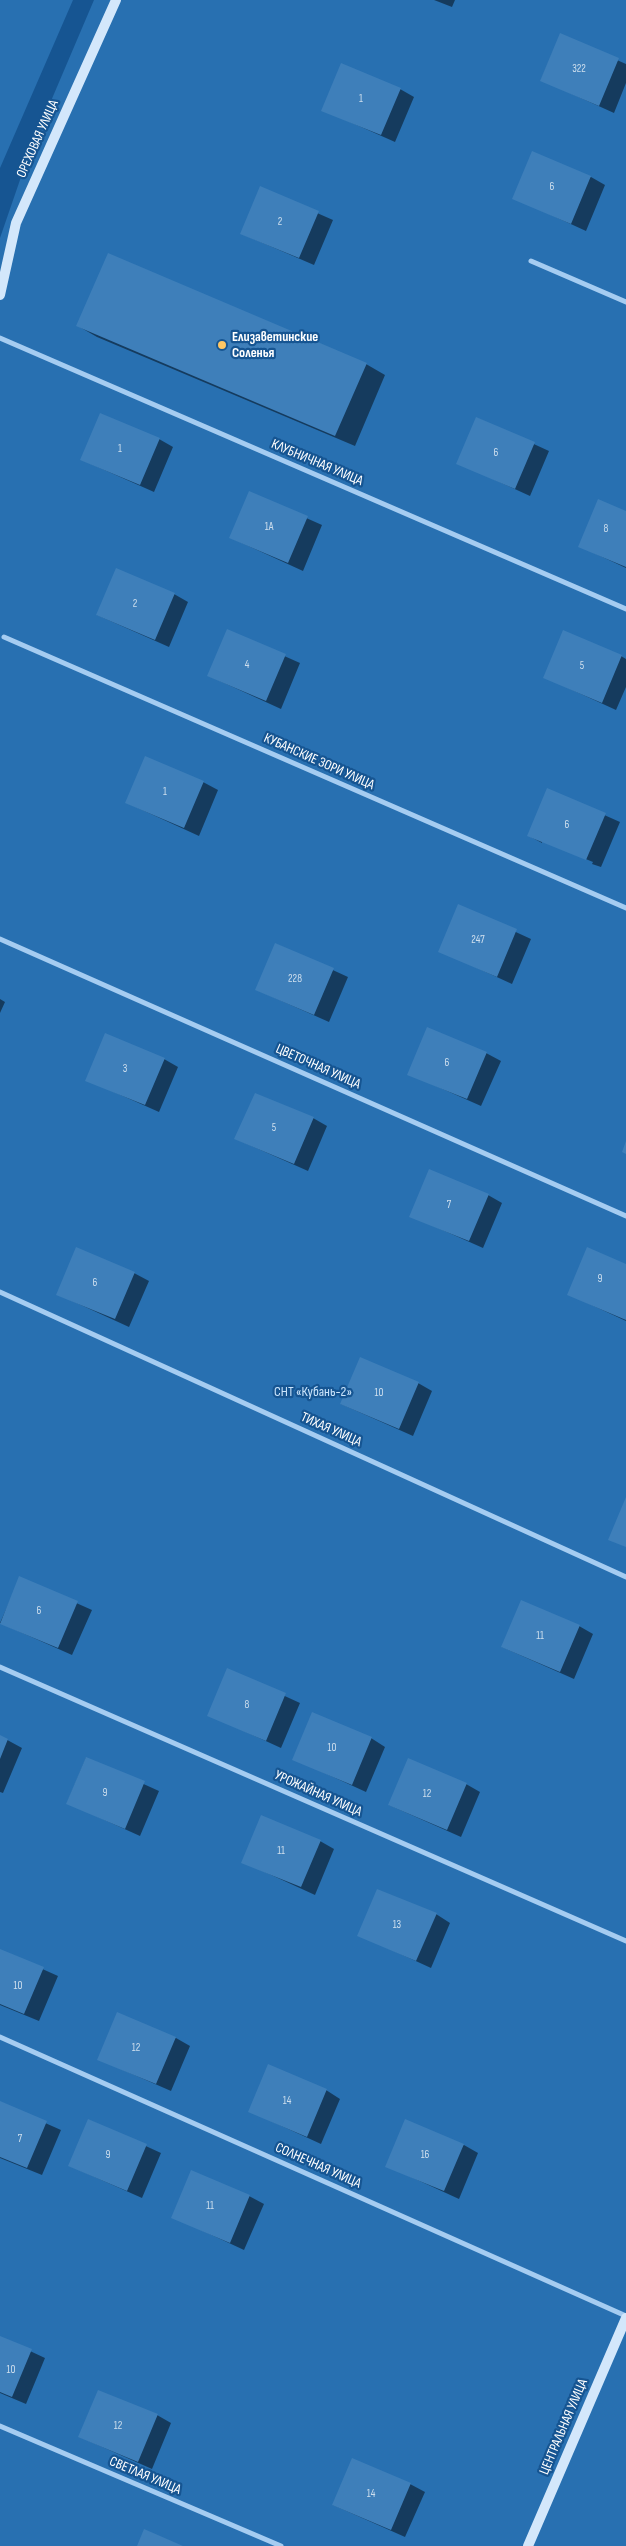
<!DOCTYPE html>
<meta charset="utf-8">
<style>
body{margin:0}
canvas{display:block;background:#165592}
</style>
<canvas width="626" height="2546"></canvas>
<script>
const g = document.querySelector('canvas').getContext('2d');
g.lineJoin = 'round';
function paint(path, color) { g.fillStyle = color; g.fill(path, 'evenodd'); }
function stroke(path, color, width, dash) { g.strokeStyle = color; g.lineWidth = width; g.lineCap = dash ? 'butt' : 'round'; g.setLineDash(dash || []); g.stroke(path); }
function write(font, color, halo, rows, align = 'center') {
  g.font = font + ' "Sofia Sans Condensed",sans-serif'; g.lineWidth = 4.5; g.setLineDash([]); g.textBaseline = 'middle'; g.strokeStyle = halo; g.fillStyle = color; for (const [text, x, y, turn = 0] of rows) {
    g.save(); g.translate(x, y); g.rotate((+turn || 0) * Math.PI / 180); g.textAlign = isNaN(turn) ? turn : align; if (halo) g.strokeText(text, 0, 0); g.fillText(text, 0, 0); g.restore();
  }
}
const green = new Path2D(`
 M0,0H73L0,168Z
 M94,0H626V2546H0V238L31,148Z`);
const shadow = new Path2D(`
 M434,0H455L452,7Z
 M560,35L626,64V83L614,113L541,80Z
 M400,89L414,97L395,142L323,110Z
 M591,177L605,185L586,231L514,198Z
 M260,188L333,220L314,265L242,234Z
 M78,326L366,364L385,375L355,446L97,337Z
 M477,418L549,451L530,496L458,463Z
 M159,439L173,447L154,492L82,460Z
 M250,493L322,525L303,571L231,538Z
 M626,512V568L579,546Z
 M174,594L188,602L169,647L97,615Z
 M228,631L300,663L281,709L209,676Z
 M621,656L626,659V687L616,710L544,677Z
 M203,782L218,790L199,836L127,803Z
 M548,790L620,822L601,867L592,864L593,862L542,841V843L529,836Z
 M459,906L531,939L512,984L440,951Z
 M276,944L348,977L329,1022L257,990Z
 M0,999L5,1002L0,1013Z
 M486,1053L501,1061L481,1106L409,1074Z
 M164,1059L178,1067L159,1112L87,1080Z
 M313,1118L327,1126L308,1171L236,1139Z
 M488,1195L502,1203L483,1248L411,1216Z
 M626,1265V1321L568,1294Z
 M134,1273L149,1281L129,1327L57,1294Z
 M418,1383L432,1391L413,1436L341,1404Z
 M20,1578L92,1610L72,1655L0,1623Z
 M579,1626L593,1634L574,1679L502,1647Z
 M228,1670L300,1703L281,1748L209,1715Z
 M0,1736L22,1748L3,1793L0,1792Z
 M371,1738L385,1747L366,1792L294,1759Z
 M86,1758L159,1791L140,1836L67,1803Z
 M466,1784L480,1792L461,1837L389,1805Z
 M320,1841L334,1849L315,1895L243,1862Z
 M436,1914L450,1923L431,1968L359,1935Z
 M0,1950L58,1976L39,2021L0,2005Z
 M176,2038L190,2046L171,2091L98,2059Z
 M326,2090L340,2099L321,2144L249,2111Z
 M0,2103L61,2130L42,2175L0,2158Z
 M89,2120L161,2153L142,2198L70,2166Z
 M464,2145L478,2153L459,2199L387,2166Z
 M249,2196L264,2204L244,2250L173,2217Z
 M0,2337L45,2358L26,2404L0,2393Z
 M157,2415L171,2423L152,2469L80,2437Z
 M410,2484L425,2492L405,2537L333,2505Z`);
const building = new Path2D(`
 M560,33L619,58L599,106L540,81Z
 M341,63L401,88L381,135L321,111Z
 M532,151L591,176L571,224L512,199Z
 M260,186L319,211L299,258L240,234Z
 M108,253L367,363L335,436L76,326Z
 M100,413L160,438L140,485L80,460Z
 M476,417L535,442L515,489L456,464Z
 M249,491L308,516L288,563L229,538Z
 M598,499L626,511V567L578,547Z
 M116,568L175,593L155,640L96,615Z
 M227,629L286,654L266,701L207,676Z
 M563,630L622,655L602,703L543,678Z
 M145,756L204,781L184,828L125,803Z
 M547,788L606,813L586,860L527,836Z
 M458,904L517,929L497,977L438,952Z
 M275,943L334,968L314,1015L255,990Z
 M427,1027L487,1052L467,1099L407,1075Z
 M105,1033L165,1058L145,1105L85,1081Z
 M255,1093L314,1117L294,1164L234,1139Z
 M626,1141V1154L622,1152Z
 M429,1169L489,1194L469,1241L409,1217Z
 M76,1247L135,1272L115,1319L56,1295Z
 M587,1247L626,1264V1320L567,1295Z
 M360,1357L419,1382L399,1429L340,1404Z
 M626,1497V1547L608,1540Z
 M19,1576L78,1601L58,1648L0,1624Z
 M521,1600L580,1625L560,1672L501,1647Z
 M227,1668L286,1693L266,1741L207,1716Z
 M312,1712L372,1737L352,1785L292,1760Z
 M0,1735L8,1739L0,1759Z
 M86,1757L145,1781L125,1829L66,1804Z
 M408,1758L467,1783L447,1830L388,1805Z
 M261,1815L321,1840L301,1887L241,1863Z
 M377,1889L437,1913L416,1961L357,1936Z
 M0,1949L44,1967L24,2014L0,2004Z
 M117,2012L176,2037L156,2084L97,2060Z
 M268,2064L327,2089L307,2137L248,2112Z
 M0,2101L47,2121L27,2168L0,2157Z
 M88,2119L147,2144L127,2191L68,2166Z
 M405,2119L464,2144L444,2191L385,2167Z
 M191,2170L250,2195L230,2243L171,2218Z
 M0,2336L32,2349L12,2397L0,2392Z
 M98,2390L158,2414L138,2462L78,2437Z
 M352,2458L411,2483L391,2530L332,2505Z
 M144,2529L183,2546H137Z`);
const street = new Path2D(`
 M531,261L626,302
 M0,338L626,609
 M4,637L626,908
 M0,939L626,1216
 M0,1292L626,1577
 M0,1667L626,1941
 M0,2037L626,2316
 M0,2426L281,2546`);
const secondary = new Path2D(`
 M0,295L16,223L116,0
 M528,2546L626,2318`);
const markers = [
 [222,345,5,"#ffc764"]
];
const numberNames = [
 ["322",579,69],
 ["1",361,99],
 ["6",552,187],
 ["2",280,222],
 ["1",120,449],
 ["6",496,453],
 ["1А",269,527],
 ["8",606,529],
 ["2",135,604],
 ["4",247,665],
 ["5",582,666],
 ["1",165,792],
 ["6",567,825],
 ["247",478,940],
 ["228",295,979],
 ["6",447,1063],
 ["3",125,1069],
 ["5",274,1128],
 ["7",449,1205],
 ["9",600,1279],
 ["6",95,1283],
 ["10",379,1393],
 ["6",39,1611],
 ["11",540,1636],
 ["8",247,1705],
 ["10",332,1748],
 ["9",105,1793],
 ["12",427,1794],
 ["11",281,1851],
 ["13",397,1925],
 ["10",18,1986],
 ["12",136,2048],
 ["14",287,2101],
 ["7",20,2139],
 ["9",108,2155],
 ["16",425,2155],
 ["11",210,2206],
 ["10",11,2370],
 ["12",118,2426],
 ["14",371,2494]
];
const streetNames = [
 ["ОРЕХОВАЯ УЛИЦА",38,139,-66],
 ["КЛУБНИЧНАЯ УЛИЦА",317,463,23],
 ["КУБАНСКИЕ ЗОРИ УЛИЦА",319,762,24],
 ["ЦВЕТОЧНАЯ УЛИЦА",318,1067,24],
 ["ТИХАЯ УЛИЦА",331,1430,24],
 ["УРОЖАЙНАЯ УЛИЦА",318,1794,24],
 ["СОЛНЕЧНАЯ УЛИЦА",318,2166,24],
 ["ЦЕНТРАЛЬНАЯ УЛИЦА",564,2427,-67],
 ["СВЕТЛАЯ УЛИЦА",145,2476,23]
];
const poiNames = [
 ["Елизаветинские",232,337],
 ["Соленья",232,353]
];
const parkNames = [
 ["СНТ «Кубань-2»",313,1392]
];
paint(green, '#2870b1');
paint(shadow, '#0007');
paint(building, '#3e7fba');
stroke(street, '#a5ccf1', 5);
stroke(secondary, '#d3e7fb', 10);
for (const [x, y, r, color] of markers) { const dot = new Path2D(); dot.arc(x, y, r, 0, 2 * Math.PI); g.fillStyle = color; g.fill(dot); stroke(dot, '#165592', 2); }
write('11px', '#cfdfee', null, numberNames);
write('14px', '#fff', '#165592', streetNames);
write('bold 14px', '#fff', '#165592', poiNames, 'left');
write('14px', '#cbe5fc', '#165592', parkNames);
</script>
